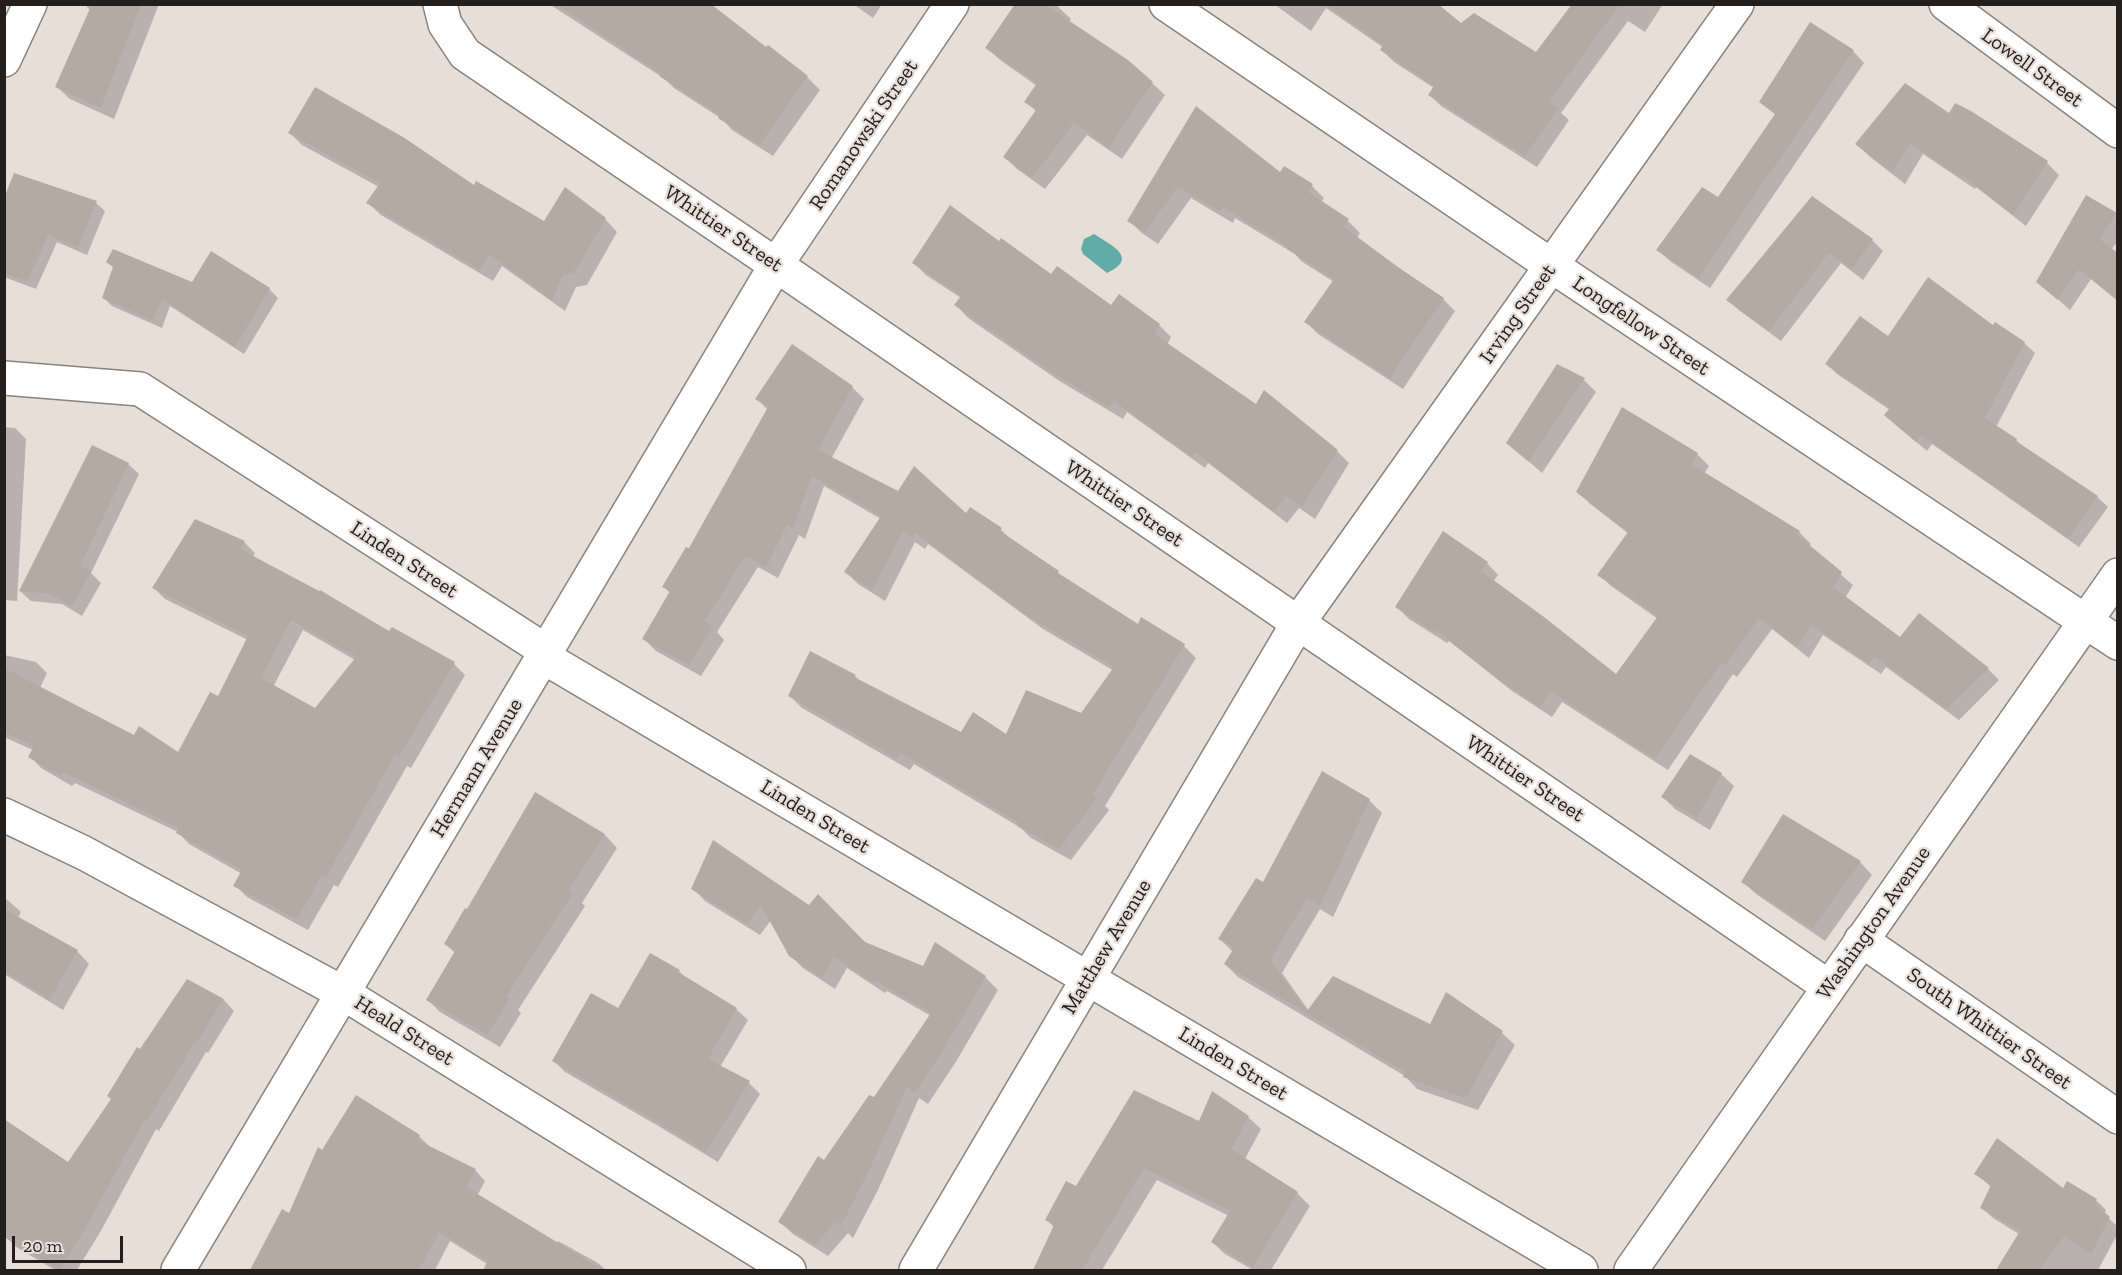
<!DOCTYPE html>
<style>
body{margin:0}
#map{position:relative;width:2122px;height:1275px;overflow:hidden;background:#e6ded7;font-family:"Zilla Slab",serif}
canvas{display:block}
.frame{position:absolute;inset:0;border:6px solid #221f1c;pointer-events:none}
.scale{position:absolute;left:12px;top:1236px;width:111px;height:27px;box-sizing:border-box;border:3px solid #221f1c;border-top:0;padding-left:8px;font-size:18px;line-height:21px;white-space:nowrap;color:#221f1c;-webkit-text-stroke:4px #e6ded7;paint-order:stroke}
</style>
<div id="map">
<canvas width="2122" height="1275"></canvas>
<div class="frame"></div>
<div class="scale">20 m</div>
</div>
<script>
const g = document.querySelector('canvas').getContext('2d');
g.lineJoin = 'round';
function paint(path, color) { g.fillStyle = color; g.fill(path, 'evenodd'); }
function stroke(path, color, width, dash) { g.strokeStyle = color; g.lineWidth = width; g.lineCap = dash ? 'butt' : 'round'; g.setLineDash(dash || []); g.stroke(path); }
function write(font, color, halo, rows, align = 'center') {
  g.font = font + ' "Zilla Slab",serif'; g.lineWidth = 4.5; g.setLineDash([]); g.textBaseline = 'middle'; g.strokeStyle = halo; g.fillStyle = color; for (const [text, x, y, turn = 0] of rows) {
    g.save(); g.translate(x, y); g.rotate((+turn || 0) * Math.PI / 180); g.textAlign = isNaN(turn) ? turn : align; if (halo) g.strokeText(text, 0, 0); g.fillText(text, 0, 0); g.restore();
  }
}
const water = new Path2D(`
 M1094,234C1111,245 1140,258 1107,273L1083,254L1081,249L1084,239Z`);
const shadow = new Path2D(`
 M84,4H159L114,119L70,99L57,87L91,11Z
 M549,4H701L766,50L768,47L807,77L820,90L773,156L732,130L722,119L674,88L665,79Z
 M853,4H882L873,18Z
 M1017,4H1055L1071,19L1069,22L1152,83L1165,95L1122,159L1087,135L1045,189L1017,169L1005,157L1037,112L1026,101L1037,86L1000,60L987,48Z
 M1274,4H1436L1461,24L1536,54L1580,4H1663L1645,32L1628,21L1561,113L1569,120L1537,167L1441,106L1430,95L1434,88L1394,62L1382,50L1384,48L1326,8L1311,31Z
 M1853,51L1864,63L1710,288L1670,261L1658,250L1718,199L1776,115L1761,102Z
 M1196,108L1281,174L1312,186L1324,198L1321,202L1348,221L1360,233L1357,238L1443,299L1455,311L1403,389L1318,334L1306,322L1334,282L1301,261L1295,254L1235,218L1233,223L1191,198L1158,244L1142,233L1129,221Z
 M1949,115L2047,163L2059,175L2026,226L1976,187L1975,189L1923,154L1905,184L1869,156L1857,144Z
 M290,133L474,187L545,223L605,219L617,232L587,285L576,287L565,311L502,266L493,281L381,215L368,203L379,187L302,145Z
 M1812,198L1872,240L1883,251L1863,280L1841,263L1781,341L1740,311L1728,300Z
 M4,200L96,203L105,211L87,255L57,242L36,289L4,277Z
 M2116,215L2118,216V241L2111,250L2118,255V301L2091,279L2070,310L2038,281Z
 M999,243L1051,276L1111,307L1159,325L1171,337L1167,345L1256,406L1337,451L1349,463L1315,519L1299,508L1287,523L1208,463L1205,468L1127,412L1123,419L1061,382L968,318L956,305L961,298L926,275L914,263Z
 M211,253L269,289L278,298L244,354L170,306L162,328L112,306L104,298L115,269L108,262L192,284Z
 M1889,338L2024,343L2035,353L1996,427L2016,440L2025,449L2097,497L2108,507L2079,547L1932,444L1927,451L1896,425L1890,410L1837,374L1827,364Z
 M1558,366L1584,380L1596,392L1542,473L1508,443Z
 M852,387L864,399L831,459L898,493L967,515L971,509L1001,530L1013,541L1063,578L1138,626L1184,646L1196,658L1105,806L1109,810L1071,860L1031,838L1021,828L914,764L910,770L802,708L790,696L855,676L863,684L962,734L1007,736L1082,715L1114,671L1043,629L928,544L925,549L915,542L885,601L858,584L846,572L881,519L824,486L805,539L799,535L778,578L758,567L717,632L724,640L701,676L656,651L644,639L670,593L664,587L689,550L768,410L757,399Z
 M1622,409L1697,454L1709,466L1704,474L1799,532L1811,544L1809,547L1853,585L1845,598L1900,639L1988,669L1999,680L1959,720L1886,667L1881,674L1823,635L1809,658L1772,629L1737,677L1733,674L1668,770L1562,702L1552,717L1512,691L1449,641L1447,643L1409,619L1397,607L1487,563L1498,575L1493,582L1616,676L1658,619L1611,586L1599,574L1629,534L1589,503L1578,491Z
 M4,427L15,428L26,439L17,601L4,600Z
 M93,447L128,464L139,474L91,573L101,583L82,616L62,604L31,601L20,591Z
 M244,542L255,553L253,557L390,633L454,664L465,675L411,768L407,766L338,887L334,885L308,930L247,897L235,885L242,874L189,844L178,832L75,783L72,786L41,768L30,756L33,750L4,737V655L36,662L47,673L40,688L134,737L178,754L218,698L248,640L165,599L154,588ZM303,630L355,660L315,710L273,687Z
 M1721,774L1734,786L1710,830L1675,809L1663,797Z
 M535,794L605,835L617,848L582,903L585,906L518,1010L521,1013L500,1047L440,1012L427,999L455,953L446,944L468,911Z
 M1369,800L1382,813L1333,917L1320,909L1282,973L1309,1011L1430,1026L1446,994L1502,1033L1515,1045L1478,1110L1417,1089L1405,1076L1238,977L1225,964L1233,952L1220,939L1263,884Z
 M714,842L864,944L924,968L936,945L985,977L998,990L957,1060L928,1104L919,1098L878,1190L853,1238L848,1233L828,1256L793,1234L780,1222L875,1099L931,1016L887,991L885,993L847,968L835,989L803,968L790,955L771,920L760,935L705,901L693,888Z
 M1860,862L1872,875L1825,941L1756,894L1743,882Z
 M4,897L21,912L18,918L77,951L89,964L63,1010L4,974Z
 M679,971L686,978L736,1009L748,1020L720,1067L749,1083L760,1094L718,1162L660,1127L565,1072L554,1061L619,1010Z
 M187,981L224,1000L234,1011L208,1053L206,1052L159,1131L156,1129L102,1229L77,1270H55L16,1247L5,1236L68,1164L112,1099L141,1051Z
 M1248,1117L1261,1129L1245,1159L1297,1193L1310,1206L1271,1270H1253L1225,1254L1212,1242L1229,1216L1157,1180L1102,1270H1034L1054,1227L1046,1219L1076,1188L1200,1123Z
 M419,1136L430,1147L475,1170L485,1181L477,1196L556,1244L558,1241L598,1263L606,1270H497L450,1241L435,1270H252L283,1211L289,1215L323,1152Z
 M1976,1173L2064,1190L2096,1200L2106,1210L2104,1214L2118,1227V1233L2098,1270H1997L2019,1234L1993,1218L1982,1208L1992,1188Z`);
const building = new Path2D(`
 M92,4H141L101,108L55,87Z
 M556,4H711L766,47L768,45L808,76L760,145L718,118L720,115L659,76L661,74Z
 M1015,4H1044L1128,60L1153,82L1109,148L1074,123L1032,178L1003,157L1036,110L1024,102L1037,83L985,48Z
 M1324,4H1438L1461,23L1474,13L1536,52L1572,4H1620L1549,102L1558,108L1525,156L1428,95L1434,86L1380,50L1383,45Z
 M1810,22L1854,50L1698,278L1656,250L1702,187L1718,197L1775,114L1759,102Z
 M1905,83L1949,113L1955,103L1971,111L2048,161L2013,215L1963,176L1962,178L1910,143L1892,172L1855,144Z
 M315,87L403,137L474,185L476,181L544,221L565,187L606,218L574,273L563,275L552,300L489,254L480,270L366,203L380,183L288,133Z
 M1196,106L1280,172L1284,166L1313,184L1308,192L1349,219L1344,227L1399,268L1444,298L1390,378L1304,322L1334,279L1287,249L1288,247L1223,207L1220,211L1178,187L1145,232L1127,221Z
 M14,173L97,201L78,247L48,235L27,282L4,273V198Z
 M2086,195L2117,213L2099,239L2118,253V301L2079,269L2058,300L2036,282Z
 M1812,196L1873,239L1852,269L1829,253L1769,331L1726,300Z
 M950,205L999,241L1001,238L1051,274L1057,266L1111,305L1119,294L1160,324L1154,334L1256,404L1264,390L1338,450L1302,507L1286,496L1274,512L1195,452L1192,457L1114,401L1110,408L1047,369L954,305L961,296L912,263Z
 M113,249L192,282L211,251L270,288L235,347L162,299L153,321L102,298L113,267L106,262Z
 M1928,277L1993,325L1995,322L2025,342L1985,418L2017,439L2016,441L2098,496L2068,538L1921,435L1916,442L1884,415L1890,408L1825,364L1860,316L1888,336Z
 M792,344L853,386L818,450L898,491L914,466L966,513L970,507L1002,528L1000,531L1059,571L1058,573L1138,624L1141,617L1185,644L1093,794L1098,797L1059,849L1017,826L1019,823L901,753L897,759L788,696L810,651L856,675L854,677L961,732L973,712L1006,734L1026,690L1081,713L1114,667L1029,617L916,533L912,538L903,531L872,590L844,572L881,516L812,476L793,528L787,525L766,567L746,556L704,621L713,626L689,665L642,639L670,591L662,587L686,547L689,548L768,407L755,399Z
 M1557,364L1585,378L1529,462L1506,443Z
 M1622,407L1698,453L1691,464L1800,531L1797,535L1842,572L1833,587L1900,637L1919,613L1989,668L1946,709L1874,656L1869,664L1811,625L1797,647L1759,618L1725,666L1721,663L1655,759L1550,691L1540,707L1498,679L1436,630L1435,633L1395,607L1443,531L1488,562L1481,571L1544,617L1616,674L1658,616L1597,575L1628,532L1576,492Z
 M92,445L129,463L80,566L91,571L72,606L50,594L19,591Z
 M195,519L245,541L240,549L319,591L320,590L389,631L392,627L455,662L399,757L395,755L326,877L322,875L297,919L233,886L242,870L176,833L179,828L63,772L60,776L28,757L34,746L4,732V668L134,735L139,726L178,752L210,692L218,696L248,636L152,588ZM291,620L356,657L315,708L261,678Z
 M1690,754L1722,773L1697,818L1661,797Z
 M1322,771L1370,799L1320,906L1307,898L1270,960L1307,1011L1333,976L1430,1024L1446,992L1503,1031L1466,1098L1403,1077L1405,1072L1224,964L1234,948L1218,939L1256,878L1263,882Z
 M535,792L605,834L569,890L573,893L506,997L509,999L487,1035L426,1000L455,951L444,944L465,908L467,909Z
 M1783,814L1861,861L1812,929L1741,882Z
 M713,840L809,905L818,894L865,942L923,966L935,942L986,976L945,1047L915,1092L907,1087L866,1177L840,1227L835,1221L815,1245L778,1222L818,1156L824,1160L869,1095L874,1097L931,1013L874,980L872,982L834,957L822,978L789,956L761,905L747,924L691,889Z
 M4,909L78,950L50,999L4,971Z
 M650,953L680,970L678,972L737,1008L708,1059L750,1081L706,1152L647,1116L552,1061L591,993L618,1008Z
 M187,979L224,999L196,1043L195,1042L147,1121L145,1119L91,1218L60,1270L4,1237V1119L68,1162L111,1099L107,1096L137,1047L140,1049Z
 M1134,1090L1199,1121L1212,1091L1249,1116L1231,1149L1298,1192L1253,1267L1211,1242L1230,1211L1144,1168L1082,1270H1033L1054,1225L1045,1220L1066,1181L1076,1186Z
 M356,1095L420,1135L417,1140L476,1169L466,1187L603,1270H483L488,1261L439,1232L419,1270H250L282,1209L289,1213L318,1147L322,1150Z
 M1997,1138L2063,1188L2067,1181L2097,1199L2094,1203L2110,1217L2091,1254L2064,1236L2040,1270H1996L2020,1231L1980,1208L1991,1185L1974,1174Z`);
const street = new Path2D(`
 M440,4L445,24L465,54L776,265L1829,987
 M1166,4L1552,266L2118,643
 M1946,4L2118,131
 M4,60L30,4
 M4,378L140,389L546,651L552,662L1581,1270
 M4,815L84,853L343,993L789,1270
 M1861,940L2118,1117
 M178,1270L776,265L952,4
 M916,1270L1298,623L1737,4`);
const secondary = new Path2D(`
 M1631,1270L2118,575`);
const streetNames = [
 ["Lowell Street",2032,68,36],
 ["Romanowski Street",864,135,-56],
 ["Whittier Street",723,229,34],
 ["Irving Street",1518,314,-55],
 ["Longfellow Street",1641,326,34],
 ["Whittier Street",1124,504,34],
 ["Linden Street",404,560,33],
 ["Hermann Avenue",477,768,-59],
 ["Whittier Street",1525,779,34],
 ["Linden Street",815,817,31],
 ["Washington Avenue",1874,923,-55],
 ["Matthew Avenue",1107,947,-59],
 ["South Whittier Street",1989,1029,35],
 ["Heald Street",404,1031,32],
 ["Linden Street",1233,1064,31]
];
paint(water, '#63aba6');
paint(shadow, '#0003');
paint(building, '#b2aaa3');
stroke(street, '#8a837c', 36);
stroke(secondary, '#8a837c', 36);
stroke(street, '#fff', 33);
stroke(secondary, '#fff', 33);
write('21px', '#221f1c', '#e6ded7', streetNames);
</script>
